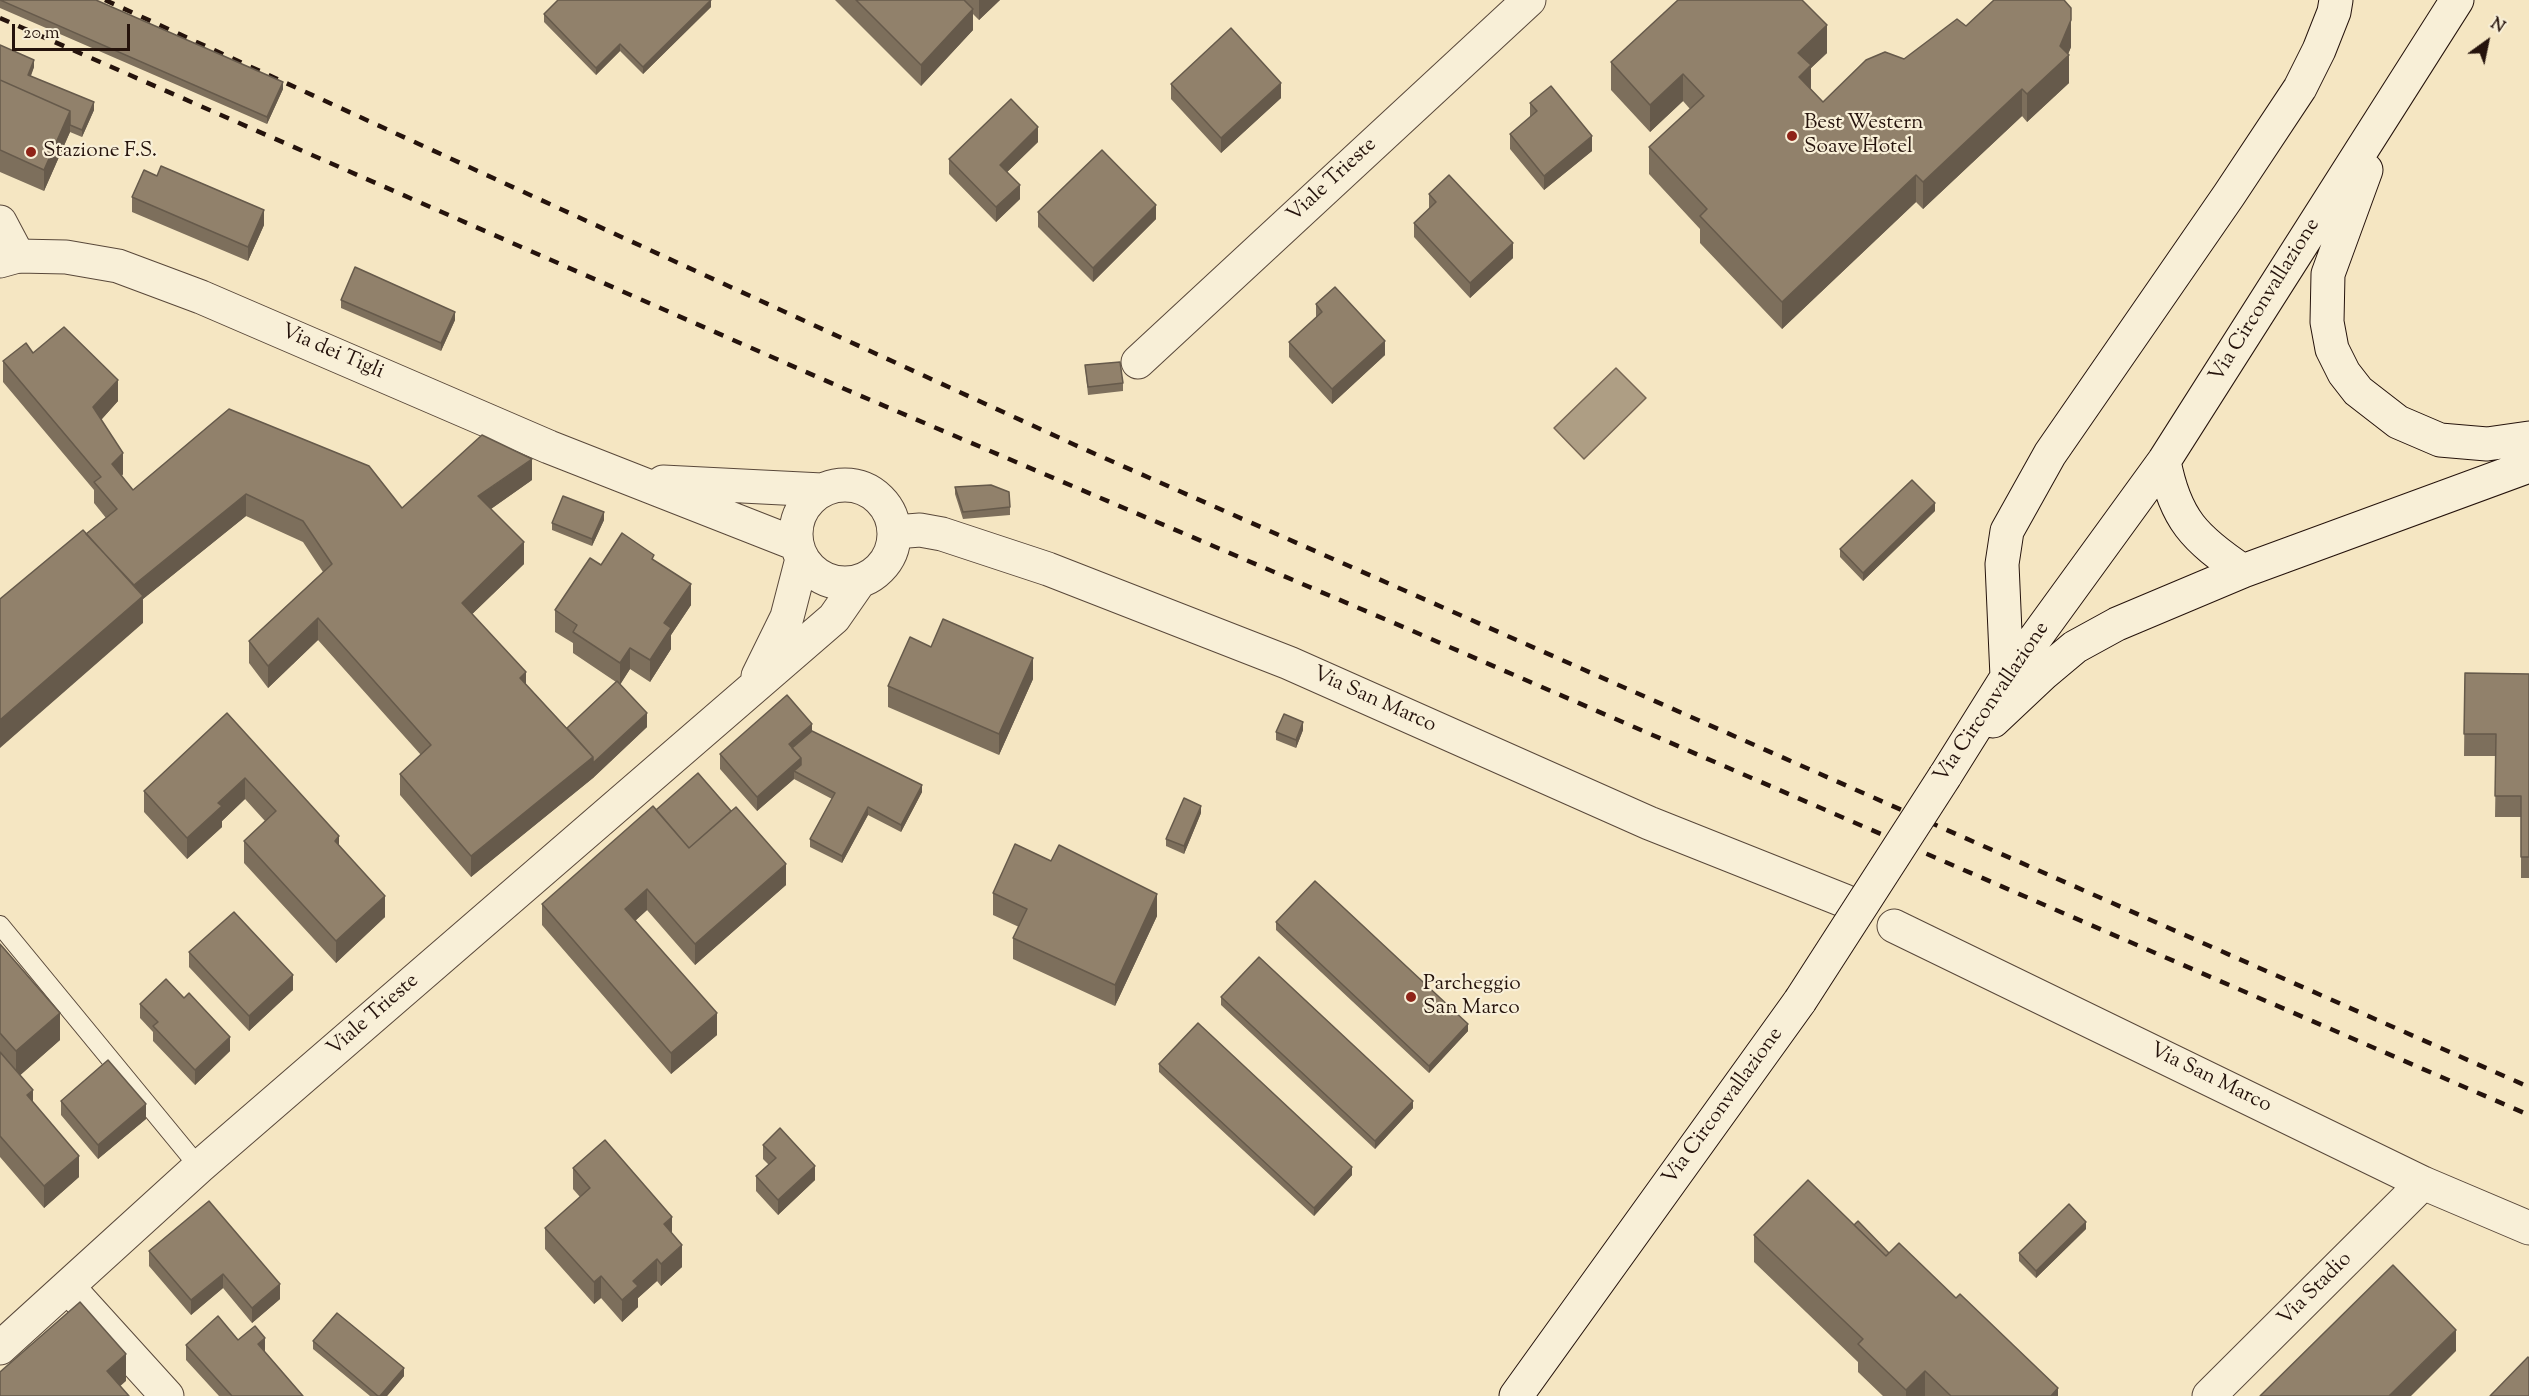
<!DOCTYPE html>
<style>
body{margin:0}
#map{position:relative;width:2529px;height:1396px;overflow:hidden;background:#f5e6c2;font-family:"Sorts Mill Goudy",serif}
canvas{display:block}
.north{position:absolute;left:2457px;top:12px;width:60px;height:60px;-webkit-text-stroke:4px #f8efd7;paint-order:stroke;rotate:33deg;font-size:16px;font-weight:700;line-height:24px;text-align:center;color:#25130c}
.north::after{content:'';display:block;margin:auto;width:21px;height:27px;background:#25130c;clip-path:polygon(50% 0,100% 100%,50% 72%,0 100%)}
.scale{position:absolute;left:12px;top:24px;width:118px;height:27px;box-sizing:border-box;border:3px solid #25130c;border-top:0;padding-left:8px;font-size:18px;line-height:21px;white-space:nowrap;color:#25130c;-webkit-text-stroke:4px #f8efd7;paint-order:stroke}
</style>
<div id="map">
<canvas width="2529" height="1396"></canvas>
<div class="north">N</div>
<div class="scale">20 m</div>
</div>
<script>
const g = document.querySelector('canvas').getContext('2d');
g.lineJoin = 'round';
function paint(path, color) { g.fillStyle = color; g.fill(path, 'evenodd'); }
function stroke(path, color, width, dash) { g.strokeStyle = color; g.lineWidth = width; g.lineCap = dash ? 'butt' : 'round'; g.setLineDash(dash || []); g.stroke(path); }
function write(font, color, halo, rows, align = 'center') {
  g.font = font + ' "Sorts Mill Goudy",serif'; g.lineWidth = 4.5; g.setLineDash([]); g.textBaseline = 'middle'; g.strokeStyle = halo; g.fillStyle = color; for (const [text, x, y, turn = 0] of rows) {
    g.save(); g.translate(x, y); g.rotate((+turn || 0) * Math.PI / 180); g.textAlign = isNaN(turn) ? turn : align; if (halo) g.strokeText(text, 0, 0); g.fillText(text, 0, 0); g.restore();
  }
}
const water = new Path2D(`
 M1616,368L1646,398L1584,459L1554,428Z`);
const service = new Path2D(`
 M0,925L199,1167`);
const minor = new Path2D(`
 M0,222L18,256
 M1138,362L1529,0
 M895,532L920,530L942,534L1048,569L1289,663L1649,823L1845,901
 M1894,926L2423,1183L2529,1228
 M69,1288L167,1396
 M2209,1396L2423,1183`);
const tertiary = new Path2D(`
 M0,261L18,256L66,257L118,266L201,297L549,447L796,544
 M663,482L822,490
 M796 534a49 49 0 1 1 98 0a49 49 0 1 1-98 0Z
 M758,676L787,617L802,559
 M0,1348L199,1167L834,618L859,582`);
const secondary = new Path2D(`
 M2366,170L2328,274L2327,322L2332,349L2344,373L2358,391L2398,422L2440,440L2487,444L2529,438
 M2164,461C2175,519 2195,539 2243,571
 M2007,677L2002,564L2007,531L2050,454L2229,195L2300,88L2319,50L2334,12L2336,0
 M1993,721L2044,673L2075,647L2117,624L2243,571L2529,466
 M1945,776L2007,677L2164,461L2457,0
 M1516,1396L1800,1001`);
const rail = new Path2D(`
 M105,0L1075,445L2529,1087
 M0,18L847,390L1408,629L2529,1115`);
const secondaryBridge = new Path2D(`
 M1800,1001L1945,776`);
const wall = new Path2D(`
 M0,0L283,89L267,124L0,8Z
 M835,0H1000L979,20L973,14V30L921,86Z
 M711,7L643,74L620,51L596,75L544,22V14Z
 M1966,26L2071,47L2068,54L2069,83L2027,122L2022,116L1923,209L1916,202L1782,329L1700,243V229L1649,174V147L1690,109L1683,101L1650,132L1611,90V62L1827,53L1811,68V89L1823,102L1904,59Z
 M0,45L34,67L31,76L94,110L82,137L70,132L44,191L0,172Z
 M1171,84L1281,98L1221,153L1171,99Z
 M1530,103L1592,151L1544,190L1510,149V134L1530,118Z
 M1038,142L1007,172L1020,199L996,222L949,174V159Z
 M1429,194L1513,258L1470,298L1414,237V223L1429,209Z
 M132,197L264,225L248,261L132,212Z
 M1038,212L1156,219L1093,282L1038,227Z
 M341,300L455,320L441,351L341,308Z
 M1316,304L1385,355L1332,404L1289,357V342L1316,318Z
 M33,353L118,401L101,420L123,474L122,476L133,490L229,409L402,508L532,480L491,509L524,564L472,614L526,685L567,728L616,682L573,653V643L555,632V610L601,565L654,560L691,605L671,635V649L650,682L630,669L620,684L647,727L593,778L471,877L400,795V774L421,755L318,640L268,688L249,663V641L323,572L303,542L246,516L143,599V623L86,534L106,518L94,503V490L3,382V361Z
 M1085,365L1123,383V391L1088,395Z
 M955,487L1010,507V515L963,519L955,494Z
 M1935,511L1863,581L1840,557V549Z
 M604,520L592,546L552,530V523Z
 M931,647L1033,679L999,755L888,707V686Z
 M2465,673L2529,674V878H2521V817H2495L2496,756H2464Z
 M227,713L339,845L385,917L336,963L244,863V841L265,821L245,799L222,821V827L187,859L144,812V791Z
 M1303,730L1296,748L1276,740V732Z
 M812,731L922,792L901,832L868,815L842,863L810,847V839L832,799L794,779L757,811L720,769V754Z
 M656,810L786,885L695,965L647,910L635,921L717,1035L671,1074L542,925V904Z
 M1201,813L1184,854L1166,846V839Z
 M993,893L1157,916L1115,1006L1013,959V938L1019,927L993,915Z
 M1276,922L1468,1031L1429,1073L1276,930Z
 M0,944L60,1040L20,1075L33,1102L79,1177L44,1208L0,1157Z
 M189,952L293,990L249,1031L189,967Z
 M1221,997L1413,1108L1375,1149L1221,1005Z
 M140,1004L230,1051L195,1085L153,1041V1032L140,1018Z
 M1159,1064L1352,1175L1314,1216L1159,1072Z
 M61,1101L146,1119L98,1159L61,1115Z
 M763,1145L815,1180L778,1215L756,1191V1176L769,1165L763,1159Z
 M573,1168L672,1233L682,1267L661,1286L657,1281L638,1298V1307L622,1322L601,1298L594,1304L545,1249V1228L580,1197L573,1189Z
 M209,1201L280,1299L252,1323L223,1288L191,1315L149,1266V1251Z
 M1854,1225L1889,1253L2058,1396H1883L1858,1372V1362L1754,1262V1235Z
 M2086,1229L2036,1278L2019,1261V1253Z
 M238,1340L265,1352L303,1396H219L186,1360V1345Z
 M313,1341L404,1376L387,1396H370L313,1349Z`);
const shadedWall = new Path2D(`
 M711,0V7L643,74V67Z
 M979,0H1000L979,20Z
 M973,9V30L921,86V65Z
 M2071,20V47L2067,57L2069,55V83L2027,122V94L2060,46Z
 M1827,25V53L1811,68V93L1799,104L1798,53Z
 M620,44V51L596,75V68Z
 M34,60V67L28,82V75Z
 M1683,74V101L1650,132V105Z
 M283,82V89L267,124V117Z
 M1281,83V98L1221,153V138Z
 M2022,89V116L1923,209V182Z
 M94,102V110L82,137V130Z
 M70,111V132L44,191V170Z
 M1038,127V142L1000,179V165Z
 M1592,136V151L1544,190V176Z
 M1916,175V202L1782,329V302Z
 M1020,185V199L996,222V207Z
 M1156,205V219L1093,282V268Z
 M264,210V225L248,261V247Z
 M1513,243V258L1470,298V283Z
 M455,312V320L441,351V343Z
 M1385,341V355L1332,404V389Z
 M118,380V401L93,429V407Z
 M123,453V474L112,485V464Z
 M532,459V480L478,518V496Z
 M246,494V516L143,599V623L0,748V720L132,587Z
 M1935,503V511L1863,581V573Z
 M604,512V520L592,546V539Z
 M524,542V564L462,624V603Z
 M691,584V605L671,635V649L650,682V660L664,623Z
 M318,618V640L268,688V666Z
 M630,648V669L620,685V663Z
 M1033,658V679L999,755V734Z
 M526,672V694L520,678Z
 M647,713V727L593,778L471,877V856Z
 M1303,722V730L1296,748V740Z
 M812,724V738L792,755L789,744Z
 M801,758V773L794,771V779L757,811V797Z
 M245,778V799L222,821V827L187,859V838L218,803Z
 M922,785V792L901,832V825Z
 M1201,806V813L1184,854V846Z
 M868,807V815L842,863V856Z
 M339,836V858L335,841Z
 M786,864V885L695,965V944Z
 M647,889V910L625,930V909Z
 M1157,894V916L1115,1006V985Z
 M385,896V917L336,963V941Z
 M293,975V990L249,1031V1016Z
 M60,1013V1040L16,1079V1051Z
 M717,1013V1035L671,1074V1053Z
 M1468,1024V1031L1429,1073V1066Z
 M230,1037V1051L195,1085V1070Z
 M33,1090V1112L27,1095Z
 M1413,1101V1108L1375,1149V1141Z
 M146,1104V1119L98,1159V1145Z
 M79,1156V1177L44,1208V1186Z
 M815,1166V1180L778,1215V1200Z
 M1352,1167V1175L1314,1216V1208Z
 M672,1217V1238L664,1224Z
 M2086,1222V1229L2036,1278V1271Z
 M682,1245V1267L661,1286V1264Z
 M657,1259V1281L638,1298V1307L622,1322V1300L633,1281Z
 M223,1274V1288L191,1315V1300Z
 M601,1276V1298L594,1304V1282Z
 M280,1284V1299L252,1323V1308Z
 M2456,1330V1351L2411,1396H2389Z
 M265,1338V1352L258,1359V1344Z
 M126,1354V1381L109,1396L107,1371Z
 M404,1368V1376L387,1396H380Z
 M1925,1371V1396H1906V1390Z
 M2058,1388V1396H2051Z`);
const building = new Path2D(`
 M0,0H96L283,82L267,117Z
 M558,0H711L643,67L620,44L596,68L544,14Z
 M856,0H964L973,9L921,65Z
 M1678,0H1802L1827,25L1798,53L1811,65L1799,77L1823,102L1866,60L1885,52L1904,59L1957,19L1966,26L1994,0H2064L2071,8V20L2060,46L2069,55L2027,94L2022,89L1923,182L1916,175L1782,302L1700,216L1707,209L1649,147L1704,96L1683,74L1650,105L1611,62Z
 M1231,28L1281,83L1221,138L1171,84Z
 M0,45L34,60L28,75L94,102L82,130L70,125V111L0,80Z
 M0,80L70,111L44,170L0,150Z
 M1551,86L1592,136L1544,176L1510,134L1537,111L1530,103Z
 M1011,99L1038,127L1000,165L1020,185L996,207L949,159Z
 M1102,150L1156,205L1093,268L1038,212Z
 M161,166L264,210L248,247L132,197L144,170L157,176Z
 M1449,175L1513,243L1470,283L1414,223L1436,202L1429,194Z
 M355,267L455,312L441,343L341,300Z
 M1335,287L1385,341L1332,389L1289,342L1322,312L1316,304Z
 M64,327L118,380L93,407L123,453L112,464L133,490L229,409L369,466L402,508L482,435L532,459L478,496L524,542L462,603L526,672L520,678L593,757L471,856L400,774L431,745L318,618L268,666L249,641L332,564L303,521L246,494L134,585L86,534L117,509L94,482L101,477L3,361L26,343L33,353Z
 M1120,362L1123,383L1088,387L1085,365Z
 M1912,480L1935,503L1863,573L1840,549Z
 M991,485L1009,492L1010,507L963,512L955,487Z
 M563,496L604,512L592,539L552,523Z
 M83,530L143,596L0,720V599Z
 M622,533L654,555L652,559L691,584L664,623L671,628L650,660L630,648L620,663L573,632L577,625L555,610L590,558L601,565Z
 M943,619L1033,658L999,734L888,686L910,637L931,647Z
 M2465,673L2529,674V857H2521V796H2495L2496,734H2464Z
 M617,681L647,713L593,763V757L567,728Z
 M787,695L812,724L789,744L801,758L757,797L720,754Z
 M227,713L339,836L335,841L385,896L336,941L244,841L276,811L245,778L218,803L222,806L187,838L144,791Z
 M1284,714L1303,722L1296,740L1276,732Z
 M812,731L922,785L901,825L868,807L842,856L810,839L835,793L794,771L801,765V758L792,748Z
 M698,773L731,811L689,848L656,810Z
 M1184,798L1201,806L1184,846L1166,839Z
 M653,806L689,848L736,807L786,864L695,944L647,889L625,909L717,1013L671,1053L542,904Z
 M1015,844L1051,861L1059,845L1157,894L1115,985L1013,938L1027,909L993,893Z
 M1315,881L1468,1024L1429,1066L1276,922Z
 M234,912L293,975L249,1016L189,952Z
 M0,944L60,1013L16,1051L0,1033Z
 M1259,957L1413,1101L1375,1141L1221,997Z
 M166,979L184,998L189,993L230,1037L195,1070L153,1026L158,1022L140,1004Z
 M1198,1023L1352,1167L1314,1208L1159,1064Z
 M0,1052L33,1090L27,1095L79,1156L44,1186L0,1136Z
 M108,1060L146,1104L98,1145L61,1101Z
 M780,1128L815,1166L778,1200L756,1176L776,1158L763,1145Z
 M605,1140L672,1217L664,1224L682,1245L661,1264L657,1259L633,1281L638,1286L622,1300L601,1276L594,1282L545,1228L590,1188L573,1168Z
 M1808,1180L1886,1256L1899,1243L1956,1298L1960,1294L2058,1388L2051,1396H1951L1925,1371L1906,1390L1858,1344L1863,1339L1754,1235Z
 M209,1201L280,1284L252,1308L223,1274L191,1300L149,1251Z
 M2069,1204L2086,1222L2036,1271L2019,1253Z
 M1858,1221L1889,1253L1886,1256L1854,1225Z
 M2393,1265L2456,1330L2389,1396H2260Z
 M80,1302L126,1354L107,1371L129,1396H0V1372Z
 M337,1313L404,1368L380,1396H378L313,1341Z
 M218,1316L238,1340L255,1326L265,1338L258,1344L303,1396H232L186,1345Z
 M2528,1357L2529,1358V1396H2490Z`);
const markers = [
 [1792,136,6,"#8f2418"],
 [31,152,6,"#8f2418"],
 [1411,997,6,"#8f2418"]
];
const poiNames = [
 ["Best Western",1804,124],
 ["Soave Hotel",1804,148],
 ["Stazione F.S.",43,152],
 ["Parcheggio",1423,985],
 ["San Marco",1423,1009]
];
const streetNames = [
 ["Viale Trieste",1333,181,-43],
 ["Via Circonvallazione",2266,301,-58],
 ["Via dei Tigli",332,353,23],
 ["Via San Marco",1374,701,24],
 ["Via Circonvallazione",1993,703,-56],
 ["Viale Trieste",374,1016,-41],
 ["Via San Marco",2210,1079,26],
 ["Via Circonvallazione",1724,1107,-54],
 ["Via Stadio",2316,1290,-45]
];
paint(water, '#ae9e84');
stroke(water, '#776654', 1.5);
stroke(service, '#59483a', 20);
stroke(minor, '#59483a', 35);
stroke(tertiary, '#59483a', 35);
stroke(secondary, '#25130c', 35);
stroke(service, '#f8efd7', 18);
stroke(minor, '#f8efd7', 33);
stroke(tertiary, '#f8efd7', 33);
stroke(secondary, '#f8efd7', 33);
stroke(rail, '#25130c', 4.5, [10, 10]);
stroke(secondaryBridge, '#25130c', 35, []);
stroke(secondaryBridge, '#f8efd7', 33);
paint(wall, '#7d6f5c');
paint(shadedWall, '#665a4b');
paint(building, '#91816b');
stroke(building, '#665a4b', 1.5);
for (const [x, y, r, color] of markers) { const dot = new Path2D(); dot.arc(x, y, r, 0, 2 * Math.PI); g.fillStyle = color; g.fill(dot); stroke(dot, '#f8efd7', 2); }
write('21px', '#25130c', '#f8efd7', poiNames, 'left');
write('21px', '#25130c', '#f8efd7', streetNames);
</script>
